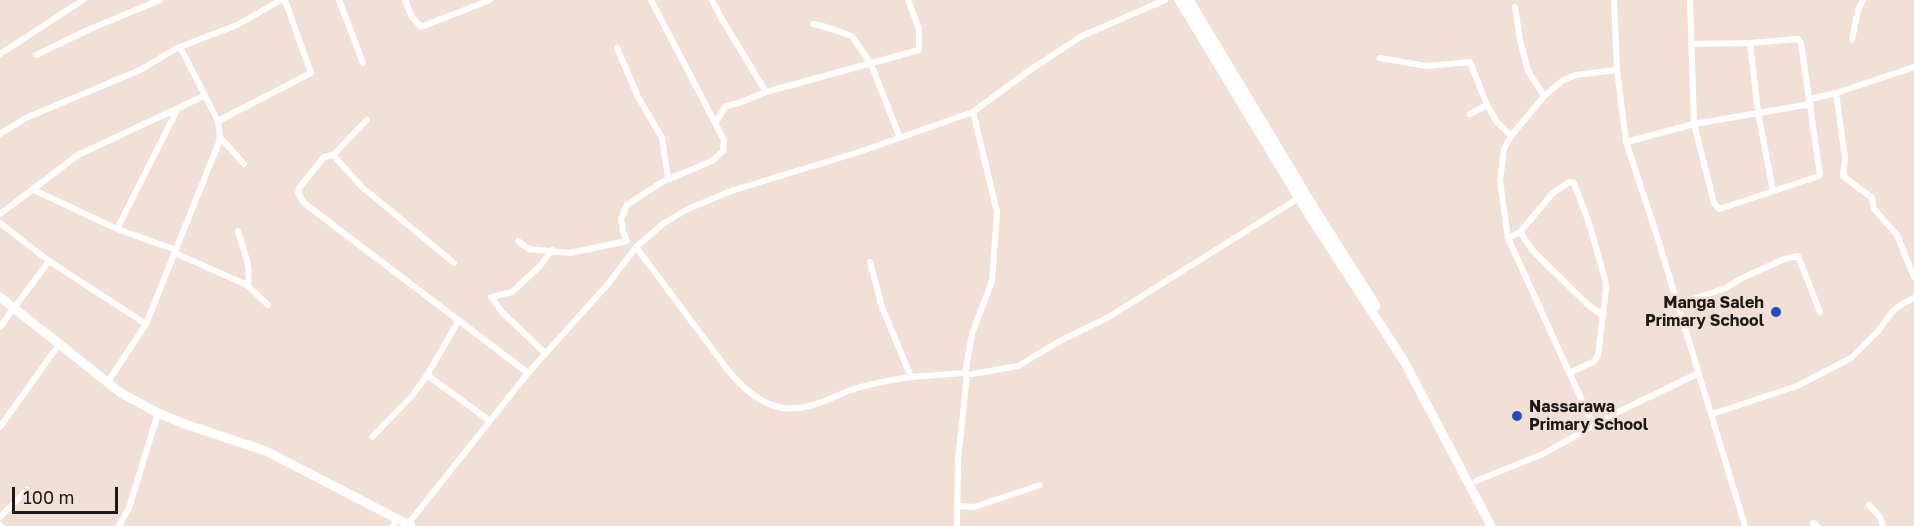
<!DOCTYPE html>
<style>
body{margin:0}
#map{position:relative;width:1914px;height:526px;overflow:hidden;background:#f1e0d6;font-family:"Golos Text",sans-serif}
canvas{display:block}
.scale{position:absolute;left:12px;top:487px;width:106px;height:27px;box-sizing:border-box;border:3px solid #1e1814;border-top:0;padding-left:8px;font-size:18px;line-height:21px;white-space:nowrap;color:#1e1814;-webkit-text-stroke:4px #f1e0d6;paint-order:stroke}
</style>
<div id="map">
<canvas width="1914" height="526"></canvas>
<div class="scale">100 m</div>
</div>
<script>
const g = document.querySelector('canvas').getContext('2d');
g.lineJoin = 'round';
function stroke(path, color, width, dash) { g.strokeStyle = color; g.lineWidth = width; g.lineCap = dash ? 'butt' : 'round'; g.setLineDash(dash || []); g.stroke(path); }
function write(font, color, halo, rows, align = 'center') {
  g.font = font + ' "Golos Text",sans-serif'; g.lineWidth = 5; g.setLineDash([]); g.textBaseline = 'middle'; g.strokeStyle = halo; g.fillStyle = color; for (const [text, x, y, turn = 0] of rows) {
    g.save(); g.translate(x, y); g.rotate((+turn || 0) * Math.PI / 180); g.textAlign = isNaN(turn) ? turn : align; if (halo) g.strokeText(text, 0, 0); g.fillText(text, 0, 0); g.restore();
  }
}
const street = new Path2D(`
 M339,0L363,63
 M405,0L412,17L421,27L490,0
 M712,0L720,16L766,92
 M1614,0L1617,70L1626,142L1657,236L1745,526
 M1690,1L1694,124L1714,203L1719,209L1816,177L1820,175L1801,43L1798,39L1750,43L1691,44
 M1515,7L1520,40L1528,71L1544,96
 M813,24C827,26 839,32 852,36L871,64L900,138
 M1852,40L1858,10L1863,0
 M1750,43L1758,112L1773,191
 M617,48L638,97L662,138L668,178
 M0,54L83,0
 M36,55L90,29L160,0
 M1380,58L1427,66L1470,62L1487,105L1497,122L1511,136
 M1836,93L1914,67
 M1810,99L1836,93L1845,158L1843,176L1872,198L1874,209L1897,235L1914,277
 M1470,114L1487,105
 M367,120L333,155L324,157L299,188L298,193L304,203L528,373
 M218,121L311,73L285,0
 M715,123L726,106L739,103L766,92L919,50V29L908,0
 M0,134L26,118L140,70L177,48L237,25L281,0
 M220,137L244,164
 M1626,142L1694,124L1811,104
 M333,155L362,187L454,263
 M34,190L117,229L176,250
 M0,214L78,155L204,96
 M0,223L49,261L146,324
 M117,229L177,110
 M238,231C242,247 253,269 247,285
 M1520,232L1533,251L1587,304L1602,315
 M1508,238L1520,232L1552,194L1569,182L1574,183L1589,223L1605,279L1606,289L1598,356L1593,362L1569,373
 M518,241L529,249L570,253L627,241L623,231L621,219L627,205L662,182L712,161L723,151L724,140L651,0
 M636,247L727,369C748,395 774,416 809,406C823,403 835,396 848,391C869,384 889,380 911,377
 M175,253L247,285L268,305
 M870,262L882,307L911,377L964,373L967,375L958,460L957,526
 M1678,304L1726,288L1740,279L1784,259L1798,256L1820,312
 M0,327L49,261
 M545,353L502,312L491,297L512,292L540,266L552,250
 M965,373L972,334L992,281L997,212L973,112
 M427,375L490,421
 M967,375L1018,366L1060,341L1107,318L1302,196
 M107,383L146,324L219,142L220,137L218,121L180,47
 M1712,414L1797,386L1851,358L1878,331L1892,312L1902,304L1914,298
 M1593,425L1508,238L1500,181L1504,149L1511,136L1544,96L1562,81L1575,75L1617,70
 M0,427L60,343
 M372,437L412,396L427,375L459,320
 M1476,481L1543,454L1618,412L1699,373
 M1869,505L1880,517L1883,526
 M957,506L974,507L1040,485
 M0,517L27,490
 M1813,523L1817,526
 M408,524L528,373L608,284L636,247L664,223L688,209L731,191L859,152L973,112L1030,70L1082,36L1165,0
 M0,525L1,526
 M119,526L129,508L158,413
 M393,526L397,518`);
const secondary = new Path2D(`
 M1179,0L1309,215L1404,361L1491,526
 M1189,0L1316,211L1376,306
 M0,297L121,393L158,413L185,424L266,451L411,526`);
const markers = [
 [1776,312,6,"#234bb9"],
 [1517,416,6,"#234bb9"]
];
const poiNames = [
 ["Manga Saleh",1764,303],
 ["Primary School",1764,321],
 ["Nassarawa",1529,407,"left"],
 ["Primary School",1529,425,"left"]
];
stroke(street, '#fff', 6);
stroke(secondary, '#fff', 9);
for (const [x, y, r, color] of markers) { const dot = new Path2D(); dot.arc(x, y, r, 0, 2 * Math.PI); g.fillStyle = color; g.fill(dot); stroke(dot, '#f1e0d6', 2); }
write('bold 16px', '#1e1814', '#f1e0d6', poiNames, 'right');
</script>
